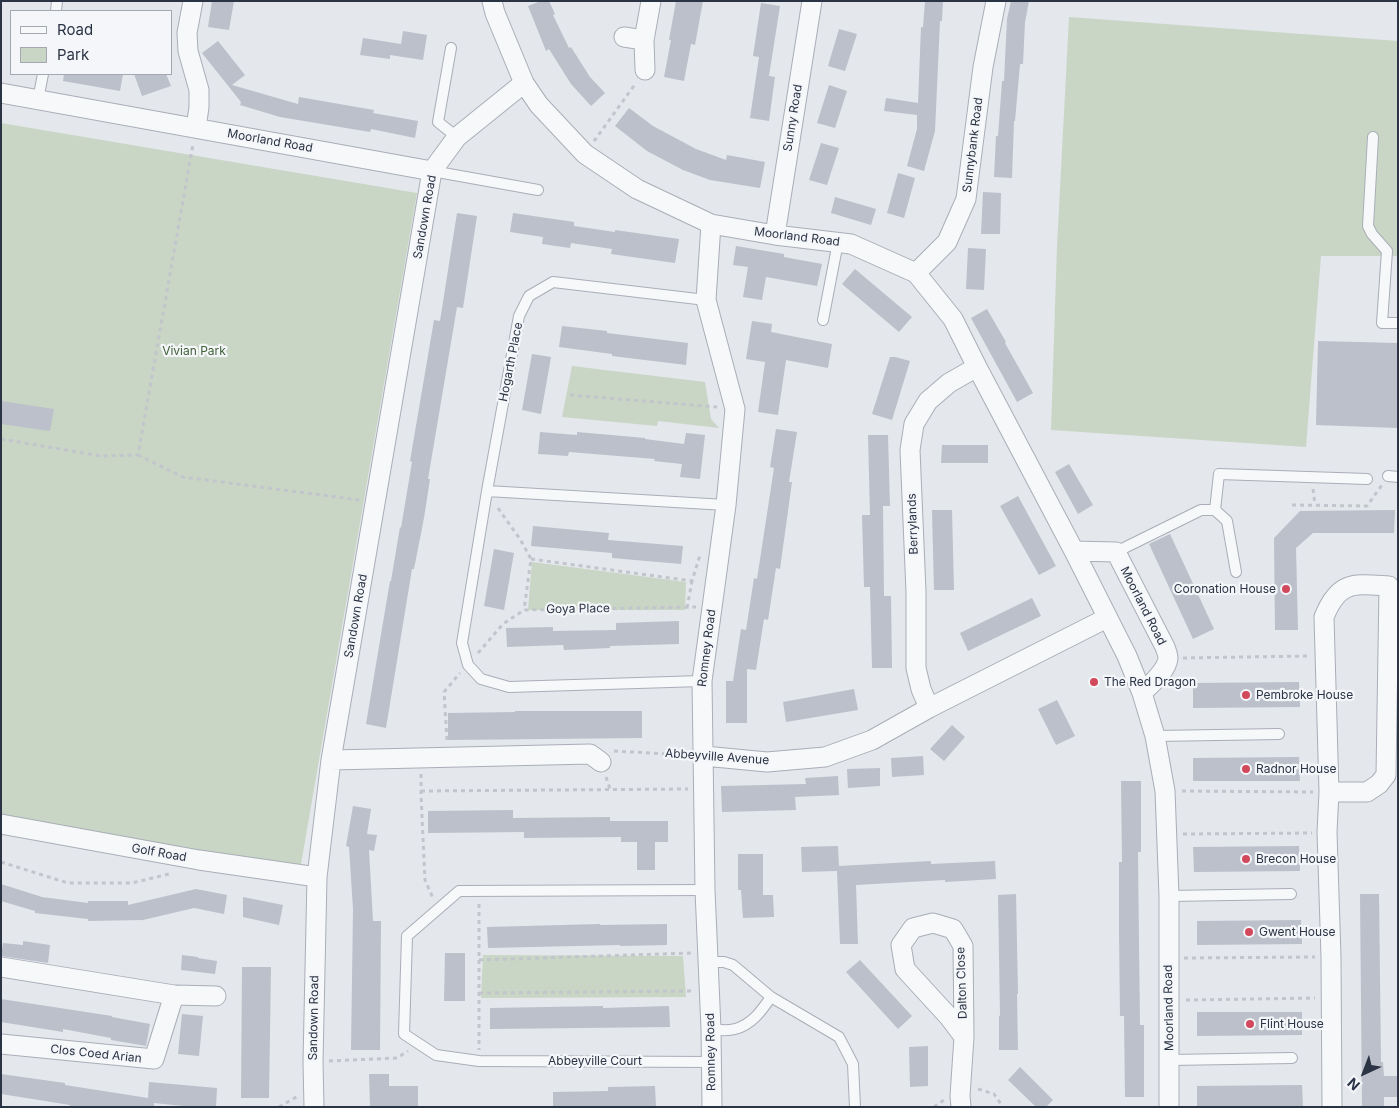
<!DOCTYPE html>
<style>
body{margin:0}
#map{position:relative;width:1399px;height:1108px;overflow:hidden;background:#e4e7ec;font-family:Inter,sans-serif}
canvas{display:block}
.frame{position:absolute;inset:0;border:2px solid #2b3445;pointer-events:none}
.legend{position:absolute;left:10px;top:10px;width:162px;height:65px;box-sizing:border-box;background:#f4f6f9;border:1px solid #a4a8b1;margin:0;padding:6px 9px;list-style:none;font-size:15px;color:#2b3445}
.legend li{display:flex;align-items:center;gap:10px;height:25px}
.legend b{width:25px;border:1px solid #a4a8b1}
.north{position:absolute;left:1339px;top:1048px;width:50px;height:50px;-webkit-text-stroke:4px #f4f6f9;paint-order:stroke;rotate:223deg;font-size:14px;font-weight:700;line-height:20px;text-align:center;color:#2b3445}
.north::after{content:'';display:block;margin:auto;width:18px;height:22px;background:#2b3445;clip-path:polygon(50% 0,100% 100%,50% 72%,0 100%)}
</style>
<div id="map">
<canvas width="1399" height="1108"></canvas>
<div class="frame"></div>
<ul class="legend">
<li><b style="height:6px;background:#f7f8fa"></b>Road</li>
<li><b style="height:14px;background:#c9d6c5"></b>Park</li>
</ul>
<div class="north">N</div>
</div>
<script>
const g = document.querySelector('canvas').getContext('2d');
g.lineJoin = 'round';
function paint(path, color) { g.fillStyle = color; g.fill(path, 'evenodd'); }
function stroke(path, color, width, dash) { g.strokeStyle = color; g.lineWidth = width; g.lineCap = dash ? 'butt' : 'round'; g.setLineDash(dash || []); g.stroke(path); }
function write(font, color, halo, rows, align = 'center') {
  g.font = font + ' Inter,sans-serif'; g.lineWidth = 4.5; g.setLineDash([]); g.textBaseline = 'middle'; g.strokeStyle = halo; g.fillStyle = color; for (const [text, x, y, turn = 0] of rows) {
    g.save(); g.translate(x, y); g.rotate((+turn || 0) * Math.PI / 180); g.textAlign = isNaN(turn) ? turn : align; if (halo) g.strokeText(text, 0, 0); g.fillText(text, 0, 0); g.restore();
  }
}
const green = new Path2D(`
 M1069,17L1398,41V256H1321L1306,447L1051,430L1057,246Z
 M1,123L417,193L300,870L1,816Z
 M572,366L705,382L711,419L719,428L658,421L657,426L562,417Z
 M532,562L686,582L685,610H528Z
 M483,955L683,956L686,997L481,998Z`);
const building = new Path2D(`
 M212,1H234L229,30L208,27Z
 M541,1H549L555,14L553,15L569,48L571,47L590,77L605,93L591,106L571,84L549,49L546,51L528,6Z
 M676,1H703L695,45L691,44L684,81L664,77L671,40H669Z
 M925,1H943L942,21H940L935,131L924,171L907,166L917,129V115L884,111L886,98L918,103L921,27H923Z
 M1011,1H1029L1025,22L1023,64H1020L1015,121H1014L1012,178L994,177L996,136H998L1002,81H1004L1007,19Z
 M761,3L780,6L769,76L775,77L769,121L750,118L759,57L753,56Z
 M839,29L857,34L845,71L828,66Z
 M403,31L427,35L423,60L390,55V59L360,55L363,38L401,44Z
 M218,41L245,75L232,85L298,104L299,97L374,110L373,113L418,121L415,138L371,129L370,132L280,117L240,105L241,102L202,53Z
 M64,74H123L120,91L63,81Z
 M134,74H166L171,86L142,96Z
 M829,85L847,91L835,128L817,123Z
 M629,108L653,126L696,149L726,160L727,155L765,162L760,188L710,180L683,170L647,151L615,126Z
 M821,143L839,148L827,185L809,180Z
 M898,173L915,178L904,218L887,213Z
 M983,192L1001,193L1000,234H981Z
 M835,197L876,209L871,225L831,213Z
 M457,213L477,216L463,308L457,307L428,479H430L424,518L414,569H412L386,728L366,724L390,581H391L400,527L401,528L412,462L410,461L434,320L440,321Z
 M513,213L574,222V226L615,232V230L679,239L675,263L611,254L612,249L571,243L570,248L542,244L543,237L510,232Z
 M736,246L784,254V257L822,264L817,286L766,277L762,300L743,297L748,267L733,265Z
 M968,248L986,249L984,290L966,289Z
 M855,269L912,317L899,332L842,284Z
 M987,309L1006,342L1005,343L1033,393L1017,402L971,318Z
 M752,321L772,324L771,332L832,344L828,368L786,360L778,415L758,412L765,362L746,359Z
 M562,326L607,331V333L688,343L686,365L612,356V354L559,347Z
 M1318,341L1398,343V428L1316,425Z
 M532,354L551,357L541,414L522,410Z
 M890,357H895L910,361L892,420L872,414Z
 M1,401L54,409L50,431L1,424Z
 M776,429L797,432L789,482H792L780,569L776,568L768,620L764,619L756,670L747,669V723H726V681H733L741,629L746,630L754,578L757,579L774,468L770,467Z
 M540,432L577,435V432L645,438V439L684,444L686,433L705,435L700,479L680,477L682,464L654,461L655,459L569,452L568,456L538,454Z
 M868,435H888L890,506H883L884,596H891L892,668H872L870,587H864L862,515H870Z
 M942,445H988V463H941Z
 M1069,464L1093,505L1078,514L1055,472Z
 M1018,496L1056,566L1039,575L1000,506Z
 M932,510H952L954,590H934Z
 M1395,510L1394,533H1313L1296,548L1298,630H1275L1274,538L1300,511Z
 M533,526L609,533L608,540L683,546L681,564L612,558V553L531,546Z
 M1170,534L1214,629L1193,639L1149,544Z
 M494,549L514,553L504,610L484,606Z
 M1032,598L1041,616L968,651L960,633Z
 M679,621V644L610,646V648L564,650L563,645L507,647L506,628L553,627V631L616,630V623Z
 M1299,682L1300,707L1193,708V683Z
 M854,689L858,710L786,722L783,702Z
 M1057,700L1075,736L1056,745L1038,709Z
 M515,711H642V738L448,740V713L515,712Z
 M952,725L965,737L944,761L930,749Z
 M923,756L924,775L892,777L891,758Z
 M1299,757L1300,781H1193V758Z
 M880,768V786L848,788L847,769Z
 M838,776L839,795L795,797L796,810L722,812L721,786L806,784L805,778Z
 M1121,781H1141V852H1138L1139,944L1140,1025H1144V1097H1125L1124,1016H1120L1119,933V862H1122Z
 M353,806L371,809L367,834L377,835L374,851L369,850L373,921H381L380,1050H351L353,909L349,847L346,846Z
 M513,810V818L610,817V821H668V842H655V870H637V842H621V837L524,838V832L428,833V811Z
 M838,846L839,866L931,861V864L995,861L996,879L945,882V880L856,885L858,944H840L837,871L802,872L801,847Z
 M1299,846L1300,871L1194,872L1193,847Z
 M738,854H763V895H773L774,917L743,918L741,890H738Z
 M1,884L42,897L88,903V901H128V905L196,889L227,895L224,914L194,908L143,920L88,921V919L35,913V911L1,901Z
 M1016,894L1018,994H1017L1018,1050H999V1016H1000L998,895Z
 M1360,894H1379L1381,1062H1383L1384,1076H1398V1097H1384V1107H1362Z
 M243,897L283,905L279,925L243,917Z
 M1301,920L1302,944L1197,945V921Z
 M600,924V925L667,924V945L620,946V945L488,948L487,927Z
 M23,941L50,945L48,963L1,956L3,943L23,945Z
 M445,953H465V1001H444Z
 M182,955L198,957V958L217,961L215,974L181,970Z
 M860,960L912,1016L898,1029L846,972Z
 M242,967H271L269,1098H241Z
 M1,999L112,1016V1017L150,1024L146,1046L111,1040V1038L63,1029V1032L1,1022Z
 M603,1006V1008L669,1006L670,1027L490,1029V1008Z
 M1197,1012H1302V1035L1197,1036Z
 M182,1014L203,1016L199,1056L178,1054Z
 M928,1046V1086L910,1087L909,1047Z
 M1020,1067L1053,1100L1046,1107H1036L1008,1080Z
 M1,1074L65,1083V1085L148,1098L149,1082L217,1088L216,1107H193L154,1103V1107H69L70,1105L1,1094Z
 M369,1074H389V1086H418V1106L370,1107Z
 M1302,1085L1303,1107H1197V1086Z
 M655,1086L656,1107H553V1092L608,1091V1087Z`);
const path = new Path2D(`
 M594,141L636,83
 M570,395L717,407
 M1,439L101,456L138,455L193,144
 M138,455L183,477L360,500
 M1313,489L1315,505
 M1292,505L1367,506L1382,485
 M498,508L520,539L531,559L524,610
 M531,559L692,581L700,555
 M687,608L692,581
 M478,653L503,624L524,610L696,607
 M1183,658L1309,656
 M447,740L444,692L460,673
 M614,751L686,755
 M421,774V795L425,880L433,898
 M606,777L610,789
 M421,791L688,789
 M1182,791L1313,792
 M1183,834L1312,833
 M1,862L68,883H132L169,874
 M479,904V1050
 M1184,958L1315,957
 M479,960L691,953
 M479,993L694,991
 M1186,1000L1315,998
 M329,1061L397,1058L408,1051
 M978,1089L994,1094L1003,1107
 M279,1107L298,1096
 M934,1107L944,1100`);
const service = new Path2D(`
 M56,11L57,1
 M451,48L438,122L457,137
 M38,100L43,74
 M1373,137L1368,226L1372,234L1387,251L1382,323H1398
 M432,171L538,190
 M823,320L838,242
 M1388,476L1398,477
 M487,491L726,505
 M1215,510L1219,474L1367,479
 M1116,552L1201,510H1215L1227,521L1236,572
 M702,681L509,687L481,679L468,665L462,643L487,491L519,316L529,296L553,282L706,300
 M1155,736L1279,734
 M705,890L459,891L407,936L404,1034L436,1055L479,1061L711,1062
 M1169,896L1291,894
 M708,962H724L733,965L771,997L839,1037L853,1064L855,1107
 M711,1029C718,1030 728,1031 735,1029C752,1025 762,1010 771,997
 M1170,1060L1292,1058`);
const minor = new Path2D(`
 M193,1L187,33L188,51L199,90V107L196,128
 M492,1L495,13L524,83L539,105L585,154L637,189L711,224L775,235L851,244L916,273L953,319L977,367L1074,551L1127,656L1142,693L1155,736L1165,791L1169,896V1107
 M624,37L644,40
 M645,70L644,40L651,1
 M1,93L432,171
 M711,224L706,300L735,409L726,505L702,681L705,890L711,1029L712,1107
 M775,235L812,1
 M916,273L947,242L966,199L983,67L996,1
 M1074,551L1116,552L1165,647C1166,650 1168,655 1168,658C1167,671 1150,685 1142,693
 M929,708L921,689L916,668V592L910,450L914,424L928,401L949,383L977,367
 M704,756L767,762L825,757L872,740L929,708L1107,618
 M331,760L590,754L601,762
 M1329,792H1367L1379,784L1386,775L1389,586C1354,584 1339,580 1324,617L1329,792L1327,832L1331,957L1332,1107
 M1,824L199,860L317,877
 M1,967L174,995L154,1059L1,1044
 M174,995L216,996
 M314,1107L313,1062L317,877L331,760L432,171L457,137L524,83
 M961,1107L960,1096L964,1037L963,946L953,929L933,923L913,928L901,945L905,969L949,1017L964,1037`);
const markers = [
 [1286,589,5,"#d1495b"],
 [1094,682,5,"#d1495b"],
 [1246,695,5,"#d1495b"],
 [1246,769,5,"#d1495b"],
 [1246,859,5,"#d1495b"],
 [1249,932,5,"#d1495b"],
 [1250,1024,5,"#d1495b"]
];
const streetNames = [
 ["Sunny Road",793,118,-81],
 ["Moorland Road",270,141,10],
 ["Sunnybank Road",973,145,-83],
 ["Sandown Road",425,217,-80],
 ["Moorland Road",797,237,7],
 ["Hogarth Place",511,362,-79],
 ["Berrylands",913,524,-92],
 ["Moorland Road",1143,606,63],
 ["Goya Place",578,609,-1],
 ["Sandown Road",356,616,-80],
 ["Romney Road",707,648,-83],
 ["Abbeyville Avenue",717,757,4],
 ["Golf Road",159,853,10],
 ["Dalton Close",962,983,-92],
 ["Moorland Road",1169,1008,-91],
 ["Sandown Road",314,1018,-89],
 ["Romney Road",711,1052,-91],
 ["Clos Coed Arian",96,1054,6],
 ["Abbeyville Court",595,1061]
];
const parkNames = [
 ["Vivian Park",194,351]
];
const poiNames = [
 ["Coronation House",1276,589,"right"],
 ["The Red Dragon",1104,682],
 ["Pembroke House",1256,695],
 ["Radnor House",1256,769],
 ["Brecon House",1256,859],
 ["Gwent House",1259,932],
 ["Flint House",1260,1024]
];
paint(green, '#c9d6c5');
paint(building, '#bbc0ca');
stroke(service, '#a9aeb7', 12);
stroke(minor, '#a9aeb7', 21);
stroke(path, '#c2c5cb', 3, [4, 4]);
stroke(service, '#f7f8fa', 10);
stroke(minor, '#f7f8fa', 19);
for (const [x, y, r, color] of markers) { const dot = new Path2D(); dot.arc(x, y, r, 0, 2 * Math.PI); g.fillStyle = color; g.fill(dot); stroke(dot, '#f4f6f9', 2); }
write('12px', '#2b3445', '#f4f6f9', streetNames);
write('12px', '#3f6138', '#f4f6f9', parkNames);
write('12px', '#2b3445', '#f4f6f9', poiNames, 'left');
</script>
